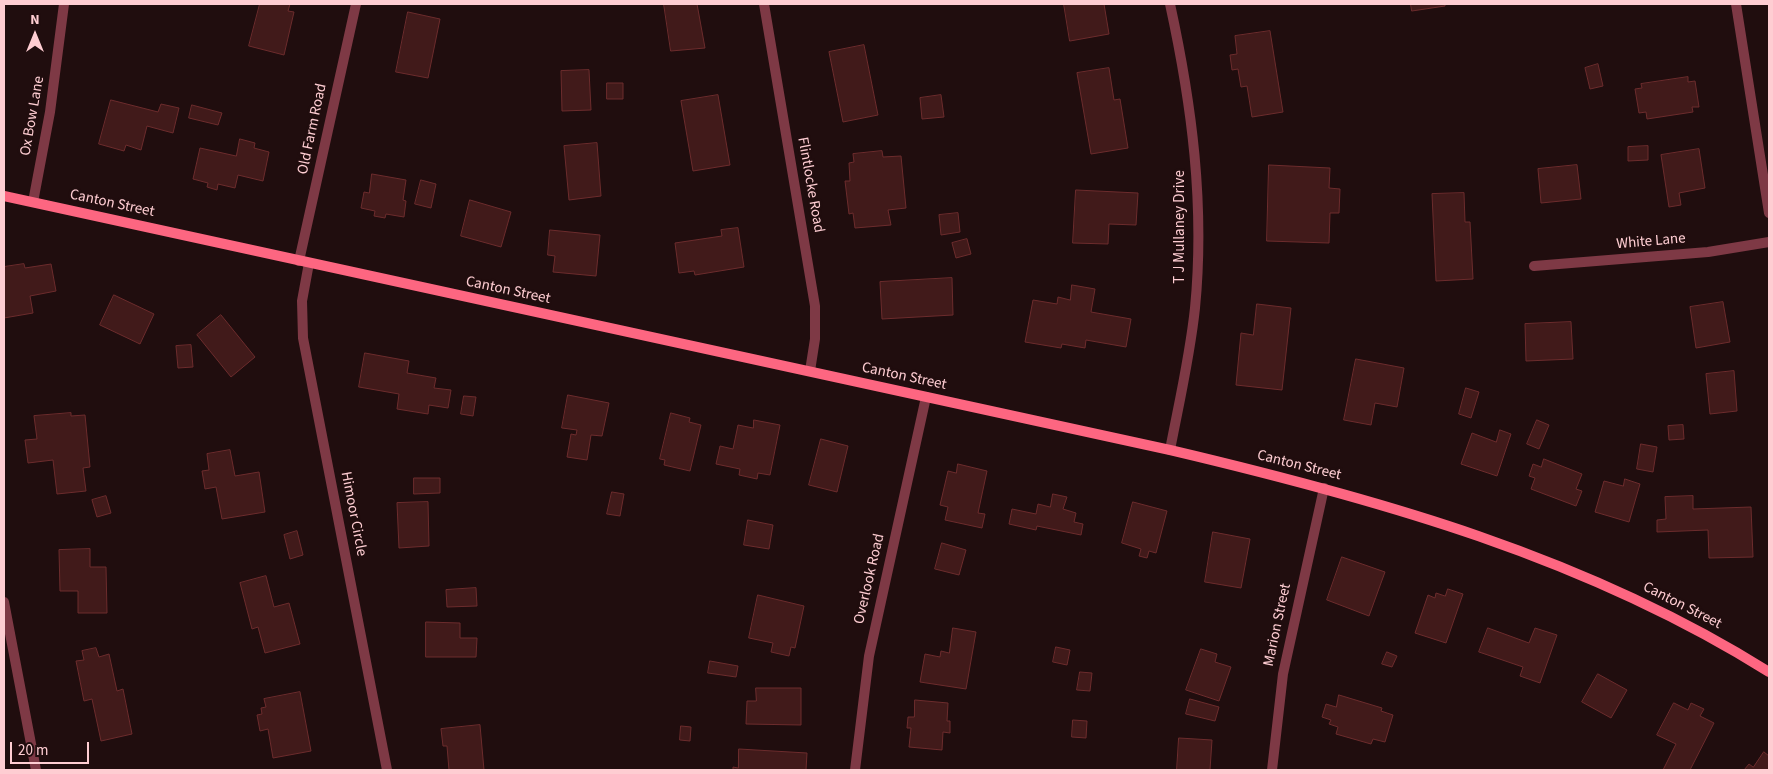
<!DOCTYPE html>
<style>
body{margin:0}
#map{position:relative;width:1773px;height:774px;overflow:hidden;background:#200d0e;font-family:"Source Sans 3",sans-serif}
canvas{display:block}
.frame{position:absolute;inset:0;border:5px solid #fecdd2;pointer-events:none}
.north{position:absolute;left:10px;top:10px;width:50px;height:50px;-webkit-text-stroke:4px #200d0e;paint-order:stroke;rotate:0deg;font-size:14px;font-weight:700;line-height:20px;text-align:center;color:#fecdd2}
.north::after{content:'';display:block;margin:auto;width:18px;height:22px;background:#fecdd2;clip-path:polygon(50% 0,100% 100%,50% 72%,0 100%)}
.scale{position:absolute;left:10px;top:742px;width:79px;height:22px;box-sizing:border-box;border:2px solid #fecdd2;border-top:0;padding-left:6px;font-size:15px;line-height:18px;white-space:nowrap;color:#fecdd2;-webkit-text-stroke:4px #200d0e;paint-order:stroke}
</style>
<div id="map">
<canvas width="1773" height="774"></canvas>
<div class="frame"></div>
<div class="north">N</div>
<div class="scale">20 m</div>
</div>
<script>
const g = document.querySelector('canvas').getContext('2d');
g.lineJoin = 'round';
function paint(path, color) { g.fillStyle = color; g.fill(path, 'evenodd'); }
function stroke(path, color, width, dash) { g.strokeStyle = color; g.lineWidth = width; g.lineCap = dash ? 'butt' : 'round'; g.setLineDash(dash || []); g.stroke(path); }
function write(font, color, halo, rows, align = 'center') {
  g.font = font + ' "Source Sans 3",sans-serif'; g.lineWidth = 5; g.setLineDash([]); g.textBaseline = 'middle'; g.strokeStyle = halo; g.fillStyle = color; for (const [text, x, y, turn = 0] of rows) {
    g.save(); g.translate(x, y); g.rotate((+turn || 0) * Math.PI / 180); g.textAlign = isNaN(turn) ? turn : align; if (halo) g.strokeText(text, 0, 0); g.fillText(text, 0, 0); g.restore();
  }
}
const building = new Path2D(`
 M260,4H290L288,11L294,12L284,55L249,46Z
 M664,4H697L705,48L671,51Z
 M1064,4H1104L1109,34L1070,41Z
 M1411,4H1445V6L1412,11Z
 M408,12L440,19L428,78L396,72Z
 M1270,31L1283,112L1252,117L1247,86L1241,87L1238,69L1232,70L1230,55L1237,54L1235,36Z
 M864,45L878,115L843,122L829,52Z
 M1598,64L1603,86L1590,89L1585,68Z
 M1109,68L1114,100L1120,99L1128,148L1091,154L1077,73Z
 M589,70L591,110L562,111L561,71Z
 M1688,77V82L1695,81L1699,107H1692L1693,112L1647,119L1646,112L1639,113L1635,89L1642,88L1641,84Z
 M607,83H623V99H607Z
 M718,95L730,165L693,171L681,101Z
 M941,95L944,117L922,119L920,98Z
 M111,100L158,112L161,104L179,108L173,133L147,126L141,150L126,145L124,151L99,144Z
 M192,105L222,113L218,125L189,118Z
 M240,139L255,143L254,148L269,152L263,181L238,175L235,188L218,184L217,190L207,187L208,183L193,179L200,148L236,156Z
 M597,143L601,196L569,200L564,146Z
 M1648,146V160L1628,161V147Z
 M1699,149L1705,188L1679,193L1681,205L1669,207L1661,155Z
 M882,151L883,157L901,156L906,208L888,210L891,225L855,228L853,213L849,214L845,181H850L849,163L854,162L853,154Z
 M1269,165L1330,168L1329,188L1340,189L1339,213H1330L1329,243L1267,241Z
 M1577,165L1581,199L1541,203L1538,169Z
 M372,174L406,180L403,200L406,201L404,217L386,214L385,218L374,216L375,211L361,208L364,192L369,193Z
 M421,180L436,184L431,208L415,204Z
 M1076,190L1138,193L1136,225L1109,224L1108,244L1073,243Z
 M1464,193L1465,222H1470L1473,279L1436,281L1432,194Z
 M470,200L511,212L501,247L461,236Z
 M958,213L960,232L941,235L939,215Z
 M738,228L744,267L695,275L694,271L679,273L675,243L722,236L721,230Z
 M550,230L600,235L596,276L553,272L555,256L548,255Z
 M967,239L971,254L956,258L952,243Z
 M24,264L25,268L51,264L56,291L30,296L33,313L4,318V267Z
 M952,278L953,315L882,319L880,282Z
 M1072,285L1095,289L1091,312L1131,319L1126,347L1086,340L1085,348L1062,344L1061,348L1025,342L1033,300L1057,304L1058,297L1070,300Z
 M114,295L154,314L140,344L100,325Z
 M1723,302L1730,342L1696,348L1690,307Z
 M1257,304L1291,308L1282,390L1236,385L1241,333L1253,335Z
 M221,315L255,357L231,377L197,335Z
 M1571,322L1573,359L1526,361L1525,324Z
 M191,345L193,367L178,368L176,346Z
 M365,353L409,361L407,373L436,378L434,388L451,390L448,408L429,405L428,414L397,409L399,394L359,387Z
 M1356,359L1404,368L1397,407L1375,403L1371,425L1344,420Z
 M1734,371L1737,411L1710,414L1706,374Z
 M1466,388L1479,392L1471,418L1459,414Z
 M568,395L609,403L602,436L591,435L587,460L567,457L571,434L576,435L577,430L562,428Z
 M464,396L476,397L473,416L461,414Z
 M71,413V416L85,415L90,467L83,468L86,491L57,494L53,460L28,463L25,440L37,439L34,416Z
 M671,413L690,418L689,422L701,425L690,471L664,465L665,460L660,459Z
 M754,420L780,425L770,475L758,473L757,479L739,475L740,469L716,464L720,446L733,449L738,425L753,428Z
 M1537,420L1549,425L1539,449L1527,444Z
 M1683,425L1684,439L1669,440L1668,426Z
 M1500,430L1511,434L1497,476L1461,464L1472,433L1496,442Z
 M821,439L848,446L837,492L809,485Z
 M1641,444L1657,447L1653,472L1637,469Z
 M230,450L235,476L259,472L265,512L222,519L216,487L205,489L202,471L209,470L207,454Z
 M1544,459L1582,474L1576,489L1582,491L1576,506L1531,489L1535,478L1529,476L1533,464L1541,467Z
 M958,464L987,471L978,513L985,514L982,528L945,520L948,507L940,505L948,471L956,473Z
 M414,478H440V493L414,494Z
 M1625,479L1640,484L1629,522L1595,512L1604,481L1623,486Z
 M612,492L624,494L620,516L607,514Z
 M1053,494L1067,497L1063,509L1076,513L1074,522L1083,524L1081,535L1037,526L1036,530L1009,524L1012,509L1036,514L1038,504L1050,507Z
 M106,496L111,513L97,517L92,500Z
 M1693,496V509L1751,507L1753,557L1709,558L1708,530L1657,532V520L1666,519L1665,497Z
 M428,502L429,546L399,548L397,503Z
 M1133,502L1167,511L1156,553L1149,551L1147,558L1139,556L1141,549L1122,543Z
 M748,520L773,525L769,549L744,545Z
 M297,531L303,555L290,559L284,535Z
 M1213,532L1250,539L1241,588L1205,582Z
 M942,543L966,550L959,575L935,569Z
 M90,549V567H106L107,613H78V591H60L59,550Z
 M1342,557L1385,572L1369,616L1327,600Z
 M266,576L274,607L289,603L300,644L265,653L258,627L252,629L240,583Z
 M476,588L477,606L447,607L446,590Z
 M1448,589L1463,594L1446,643L1415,633L1428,595L1435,598L1436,593L1445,596Z
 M758,595L804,606L795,648L791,647L789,656L771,652L773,643L749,638Z
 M426,622L460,623V638H477L476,657H426Z
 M953,628L976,632L966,689L920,682L925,654L940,657L941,651L949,653Z
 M1488,628L1529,643L1535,628L1557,635L1540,683L1520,676L1523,667L1479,652Z
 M1056,647L1070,650L1067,665L1053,662Z
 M96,648L99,657L109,654L117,691L123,689L132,734L101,741L92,699L84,701L76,661L84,660L82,651Z
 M1201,649L1217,654L1215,662L1231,667L1219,701L1186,690Z
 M1387,652L1397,656L1392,667L1382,664Z
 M710,661L738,666L736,677L708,673Z
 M1080,672L1092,673L1090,691L1077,690Z
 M1598,674L1627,690L1611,718L1582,702Z
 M756,688H801V725L746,724L747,701H756Z
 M300,692L311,751L273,758L268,729L260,731L257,715L262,714L261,708L266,707L264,699Z
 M1339,695L1382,708L1381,711L1393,715L1385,742L1373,739L1371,744L1336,734L1338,727L1329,724L1331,720L1322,717L1326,704L1336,707Z
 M1190,699L1219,707L1215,721L1186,714Z
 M915,700L948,703L947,721H950V733L943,732L942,750L909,747L911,728H907L908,717H914Z
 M1674,703L1688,710L1691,703L1704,709L1700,716L1714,723L1690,770H1663L1676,744L1657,735Z
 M1073,720L1087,721L1086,738L1072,737Z
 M480,725L484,770H449L447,746H443L441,729Z
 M681,726L691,727L690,741L680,740Z
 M1179,738L1212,740L1210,770H1177Z
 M739,749L807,753L806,770H733V767L738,768Z
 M1764,752L1769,756V770H1744L1749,764L1753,767Z`);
const street = new Path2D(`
 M764,4L815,306V339L810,371
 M1736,4L1769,213
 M33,202L50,112L64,4
 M299,261L356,4
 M309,263L302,301L303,338L387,770
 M1534,266L1708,252L1769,242
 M1170,450C1179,403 1190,356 1195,308C1205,205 1192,105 1170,4
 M4,602L36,770
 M855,770L869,656L926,397
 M1272,770L1283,674L1324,488`);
const secondary = new Path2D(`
 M4,196L1170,450C1378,499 1586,557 1769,672`);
const streetNames = [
 ["Ox Bow Lane",33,116,-80],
 ["Old Farm Road",313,129,-78],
 ["Flintlocke Road",810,185,80],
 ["Canton Street",112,204,12],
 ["T J Mullaney Drive",1181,227,-90],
 ["White Lane",1651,242,-5],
 ["Canton Street",508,291,12],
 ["Canton Street",904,377,12],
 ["Canton Street",1299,466,14],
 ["Himoor Circle",353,514,79],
 ["Overlook Road",870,579,-77],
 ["Canton Street",1682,606,27],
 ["Marion Street",1278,625,-78]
];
paint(building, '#411a1a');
stroke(building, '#6c2c2d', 1);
stroke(street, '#7e3945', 10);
stroke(secondary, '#fd6681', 10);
write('15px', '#fecdd2', '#200d0e', streetNames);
</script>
